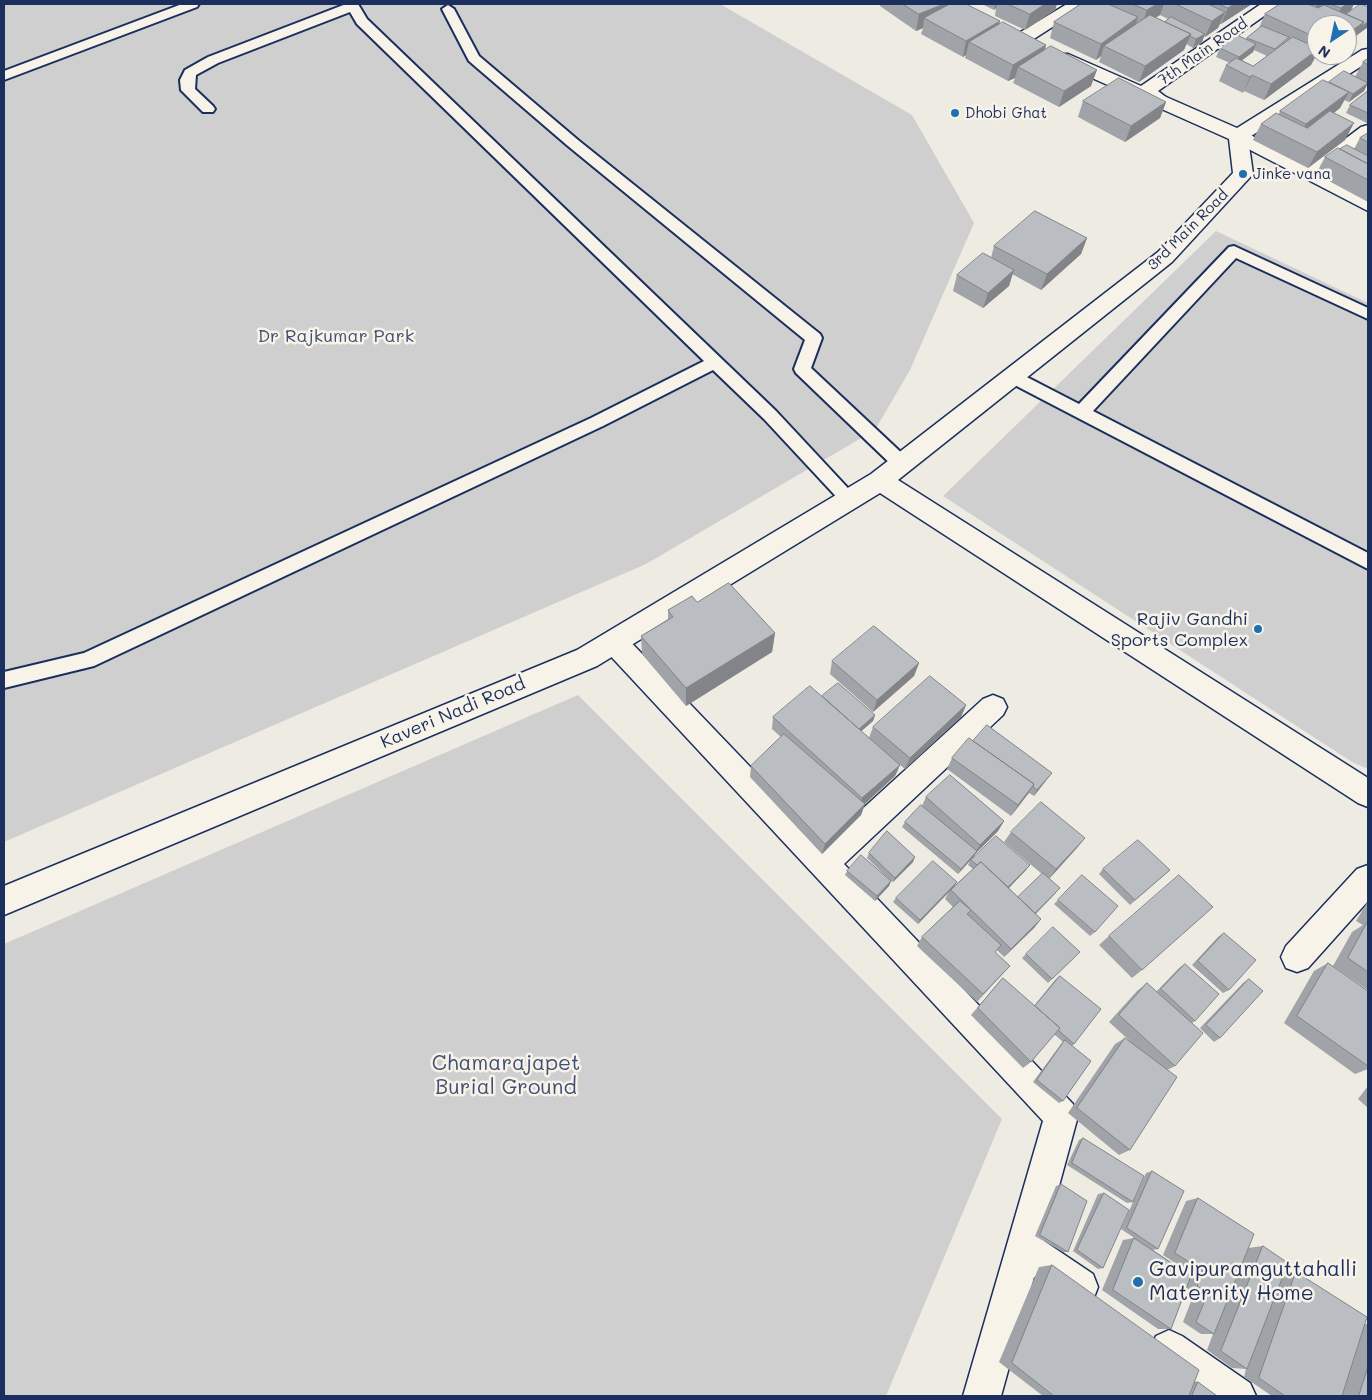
<!DOCTYPE html>
<style>
body{margin:0}
#map{position:relative;width:1372px;height:1400px;overflow:hidden;background:#eeebe2;font-family:Mali,sans-serif}
canvas{display:block}
.frame{position:absolute;inset:0;border:5px solid #1b2f5e;pointer-events:none}
.north{position:absolute;left:1307px;top:15px;width:50px;height:50px;box-sizing:border-box;background:#f7f3e8;border:1px solid #9fa5b1;border-radius:50%;rotate:214deg;font-size:14px;font-weight:700;line-height:20px;text-align:center;color:#1b2f5e}
.north::after{content:'';display:block;margin:auto;width:18px;height:22px;background:#1f6fb2;clip-path:polygon(50% 0,100% 100%,50% 72%,0 100%)}
</style>
<div id="map">
<canvas width="1372" height="1400"></canvas>
<div class="frame"></div>
<div class="north">N</div>
</div>
<script>
const g = document.querySelector('canvas').getContext('2d');
g.lineJoin = 'round';
function paint(path, color) { g.fillStyle = color; g.fill(path, 'evenodd'); }
function stroke(path, color, width, dash) { g.strokeStyle = color; g.lineWidth = width; g.lineCap = dash ? 'butt' : 'round'; g.setLineDash(dash || []); g.stroke(path); }
function write(font, color, halo, rows, align = 'center') {
  g.font = font + ' Mali,sans-serif'; g.lineWidth = 5; g.setLineDash([]); g.textBaseline = 'middle'; g.strokeStyle = halo; g.fillStyle = color; for (const [text, x, y, turn = 0] of rows) {
    g.save(); g.translate(x, y); g.rotate((+turn || 0) * Math.PI / 180); g.textAlign = isNaN(turn) ? turn : align; if (halo) g.strokeText(text, 0, 0); g.fillText(text, 0, 0); g.restore();
  }
}
const green = new Path2D(`
 M4,4H720L912,115L974,223L910,370L875,430L646,564L4,842Z
 M1216,231L1368,303V769L1352,762L943,496Z
 M578,695L1002,1119L886,1396H4V944Z`);
const lane = new Path2D(`
 M182,4H199L197,7L4,80V71Z
 M346,4H358L367,19L776,411L859,500L856,505L850,507L844,505L764,419L713,370L603,426L94,666L4,688V672L84,653L591,418L704,361L357,24L350,12L218,63L196,75L195,89L213,106L215,109L213,112H203L181,90L180,80L185,70L208,57Z
 M448,5L454,9L479,56L578,140L820,334L822,338L811,368L908,459L911,464L908,469L902,471L896,469L796,373L794,369L805,340L568,146L469,61L442,9Z
 M1234,246L1368,308V319L1236,258L1093,411L1368,553V569L1007,381L1005,377L1007,373H1019L1079,404L1229,247Z`);
const street = new Path2D(`
 M1067,4H1088L1026,44H1014L1011,40L1014,36Z
 M1261,4H1281L1158,91L1167,98L1165,102C1155,104 1142,101 1136,92L1138,88Z
 M1368,125V140L1322,173L1368,197V211L1231,140L1228,136L1231,132H1245L1309,166L1361,127Z
 M614,631L623,634L824,844L983,699L993,695L1003,699L1007,707L1003,715L844,864L1073,1104L1078,1116L1044,1241L1093,1274L1098,1287L1093,1300L1080,1305L1067,1300L1034,1277L1001,1396H963L1043,1121L605,650L601,642L605,634Z
 M1368,865V901L1308,968L1297,972L1286,968L1281,957L1286,946L1357,869Z
 M1169,1330L1182,1336L1250,1383L1256,1396H1205L1156,1362L1150,1349L1156,1336Z`);
const secondary = new Path2D(`
 M1368,49V62L1248,138L1253,174L1172,262L898,480L1368,778V807L1358,803L880,493L597,666L4,915V886L577,650L871,474L1158,252L1233,173L1229,139L1056,62L1053,58L1056,54H1068L1237,128L1362,50Z`);
const wall = new Path2D(`
 M880,4H966L999,24L1046,45L1045,50L1091,86L1059,107L1013,83L1015,78L1008,81L965,58L966,55L963,57L921,34L923,28L916,31L880,6Z
 M982,4H1057L1055,10L1025,30L995,16L996,8L994,10Z
 M1081,4H1252L1221,24H1220L1218,28L1205,37L1204,36L1202,42L1193,48L1186,44L1184,50L1139,82L1099,62L1101,56L1096,60L1050,38L1054,22ZM1160,15L1168,19L1165,22L1156,17Z
 M1280,4H1354L1350,12L1368,7V27L1357,35L1355,39L1347,45V25H1317V55H1332L1324,61L1315,57L1311,65L1264,100L1244,91L1243,93L1219,81L1226,65L1230,63L1216,57L1220,48L1246,39L1247,38L1259,28L1265,14ZM1254,50L1267,56L1253,66L1242,60L1253,52Z
 M1368,59V85H1367L1364,91L1349,102L1344,100L1340,108L1334,113L1345,140L1308,168L1253,140L1261,124L1279,114L1280,111L1329,82L1355,77L1363,62Z
 M1368,91V123H1367L1346,113L1350,105Z
 M1083,101L1166,102L1160,118L1125,142L1078,117Z
 M1368,133V202L1316,174L1325,157L1340,149H1354L1360,138Z
 M1087,238L1081,254L1041,290L1012,274L1009,286L983,308L953,291L957,275L991,258L994,246Z
 M697,602L775,633L772,652L686,706L642,654L641,636L668,619V610Z
 M832,661L919,663L914,676L873,712L830,674Z
 M822,697L875,715L873,721L861,731L869,738L873,727L966,705L961,717L905,769L894,760L900,765L895,776L865,804L861,815L822,854L750,777L751,766L781,737L772,729L773,717Z
 M973,741L1052,773L1034,796L1029,793L1011,816L947,769L952,758Z
 M926,797L1004,821L998,831L976,853L974,856L1030,865L1026,870L1009,888L1018,897L1042,874L1004,842L1011,832L1085,838L1049,879L1056,893L1036,914L1041,919L1034,928L1004,957L997,950L995,952L1010,966L977,1002L917,946L922,937L953,907L945,899L950,890L918,924L893,902L896,898L954,887L973,869L968,865L970,861L958,874L902,827L905,822L922,806Z
 M869,853L913,862L893,882L891,881L889,886L875,901L845,875L847,871L889,879L867,858Z
 M1103,869L1170,870L1130,905L1099,874Z
 M1058,900L1095,932L1090,936L1054,904Z
 M1368,901V990L1333,966L1352,932L1363,925L1356,921Z
 M1224,933L1229,990L1223,993L1192,965L1218,937Z
 M1109,936L1142,970L1132,978L1099,945Z
 M1080,952L1048,983L1022,958L1026,954Z
 M1328,963L1368,991V1069L1355,1074L1284,1023L1314,971Z
 M1185,964L1195,1021L1192,1023L1175,1066L1167,1070L1130,1150L1119,1155L1068,1113L1115,1044L1125,1038L1131,1042L1109,1022L1137,991L1147,983L1156,992L1179,968Z
 M1060,976L1074,1044L1072,1046L1063,1101L1059,1103L1033,1082L1061,1044L1063,1042L1054,1034L1031,1062L1023,1068L971,1015L1003,978L1034,1006L1055,980Z
 M1249,979L1220,1038L1214,1042L1200,1028L1243,983Z
 M1368,1086V1108L1358,1099Z
 M1083,1138L1133,1202L1127,1203L1067,1165L1079,1140Z
 M1152,1171L1158,1249L1153,1250L1190,1275V1273L1163,1255L1186,1201L1198,1198L1248,1248L1263,1246L1284,1273L1296,1272L1364,1324H1368V1396H1272L1244,1377L1246,1369L1232,1368L1207,1350L1213,1334H1201L1183,1322L1194,1294L1186,1288L1171,1329H1158L1102,1290L1123,1240L1134,1238L1136,1239L1121,1229L1146,1173Z
 M1061,1184L1068,1252H1063L1035,1236L1056,1186Z
 M1104,1193L1103,1268L1098,1269L1073,1251L1098,1194Z
 M1052,1265L1194,1381L1198,1382L1217,1396H1043L999,1362L1039,1267Z`);
const shadedWall = new Path2D(`
 M944,4H956L924,18L923,28L916,31L919,14Z
 M995,4H997L996,8L994,10Z
 M1045,4H1057L1055,10L1025,30L1030,14Z
 M1157,4H1164L1160,15L1141,27L1147,10Z
 M1234,4H1252L1221,24L1228,8Z
 M1319,4H1322L1316,17L1310,21L1317,5Z
 M1347,4H1354L1350,12L1333,24L1341,8Z
 M1225,12L1218,28L1205,37L1212,21Z
 M1138,17L1133,34L1104,46L1101,56L1096,60L1101,44Z
 M1000,21L996,37L969,42L966,55L963,57L966,41Z
 M1364,22H1368V27L1357,35L1355,39L1347,45V34Z
 M1191,34L1184,50L1139,82L1145,66Z
 M1205,34L1202,42L1193,48L1196,39Z
 M1256,44L1253,52L1236,65L1239,57Z
 M1046,45L1042,61L1018,67L1015,78L1008,81L1013,65Z
 M1317,50V54L1311,65L1264,100L1271,84Z
 M1327,55H1332L1324,61Z
 M1097,70L1091,86L1059,107L1064,91Z
 M1252,75L1243,93L1250,77Z
 M1368,83L1364,91L1349,102L1353,94Z
 M1349,92L1340,108L1298,140L1306,124Z
 M1166,102L1160,118L1125,142L1131,126Z
 M1354,123L1345,140L1308,168L1317,152Z
 M1087,238L1081,254L1041,290L1047,274Z
 M1014,270L1009,286L983,308L988,293Z
 M775,633L772,652L686,706V688Z
 M919,663L914,676L873,712L877,700Z
 M966,705L961,717L905,769L910,758Z
 M875,715L873,721L857,735L859,729Z
 M900,765L895,776L859,809L862,798Z
 M1052,773L1048,778L1034,796L1037,790Z
 M1034,784L1027,795L1011,816L1018,805Z
 M865,804L861,815L822,854L825,844Z
 M1004,821L998,831L976,853L974,856L958,874L961,869L974,854L980,845Z
 M1085,838L1077,848L1049,879L1056,869Z
 M915,857L913,862L893,882L895,878Z
 M1030,865L1026,870L1002,895L1005,890Z
 M891,881L889,886L875,901L877,896Z
 M957,882L954,887L918,924L920,920Z
 M1041,919L1034,928L1004,957L1011,949Z`);
const building = new Path2D(`
 M903,4H944L919,14Z
 M950,4H966L1000,21L966,41L924,18Z
 M1008,4H1045L1030,14Z
 M1081,4H1108L1138,17L1101,44L1054,22Z
 M1133,4H1157L1147,10Z
 M1176,4H1208L1225,12L1212,21Z
 M1219,4H1234L1228,8Z
 M1280,4H1308L1318,8L1324,5L1364,22L1347,34V25H1317V38L1265,14Z
 M1331,4H1347L1341,8Z
 M1361,4L1368,7V22L1361,27L1364,22L1346,14Z
 M1150,15L1191,34L1145,66L1104,46Z
 M1171,17L1205,34L1196,39L1190,36L1191,34L1165,22Z
 M1003,22L1046,45L1013,65L969,42Z
 M1262,26L1289,37L1275,49L1247,38Z
 M1237,35L1256,44L1239,57L1220,48Z
 M1293,37L1317,48V50L1271,84L1252,75L1250,77L1226,65L1236,58L1253,66Z
 M1051,46L1097,70L1064,91L1018,67Z
 M1368,59V65L1363,62Z
 M1344,71L1368,83L1353,94L1329,82Z
 M1119,78L1166,102L1131,126L1083,101Z
 M1323,80L1349,92L1306,124L1280,111Z
 M1368,91V113L1350,105Z
 M1330,111L1354,123L1317,152L1261,124L1276,113L1307,128Z
 M1368,133V142L1360,138Z
 M1347,145L1368,156V164L1340,149Z
 M1338,148L1368,164V180L1325,157Z
 M1035,211L1087,238L1047,274L994,246Z
 M983,253L1014,270L988,293L957,275Z
 M729,583L775,633L686,688L641,636L673,617L668,610L692,596L697,602Z
 M874,626L919,663L877,700L832,661Z
 M930,676L966,705L910,758L873,727Z
 M838,683L875,715L859,729L822,696Z
 M810,686L900,765L862,798L773,717Z
 M987,725L1052,773L1037,790L1033,787L1034,784L973,741Z
 M784,734L865,804L825,844L751,766Z
 M969,738L1034,784L1018,805L952,758Z
 M950,775L1004,821L980,845L926,797Z
 M1041,802L1085,838L1056,869L1011,832Z
 M921,805L977,851L961,869L905,822Z
 M887,831L915,857L895,878L869,853Z
 M996,836L1030,865L1008,887L981,862L977,865L971,860Z
 M1138,840L1170,870L1135,900L1103,869Z
 M861,855L891,881L877,896L847,871Z
 M933,861L957,882L920,920L896,898Z
 M981,862L1041,919L1011,949L951,890Z
 M1043,873L1060,888L1035,913L1018,897Z
 M1082,875L1118,906L1095,932L1058,900Z
 M1179,875L1213,907L1142,970L1109,936Z
 M960,901L971,910L967,914L1001,945L995,952L1010,966L983,994L922,937Z
 M1367,923L1368,924V972L1348,958Z
 M1053,927L1080,952L1052,979L1026,954Z
 M1224,933L1256,960L1229,990L1198,961Z
 M1328,963L1368,991V1066L1297,1016Z
 M1185,964L1219,994L1195,1021L1161,989Z
 M1060,976L1101,1009L1074,1044L1058,1030L1060,1028L1035,1006Z
 M1003,978L1060,1028L1031,1062L978,1008Z
 M1249,979L1263,991L1220,1038L1206,1025Z
 M1147,983L1203,1033L1175,1066L1119,1015Z
 M1125,1038L1177,1077L1130,1150L1077,1108Z
 M1065,1040L1091,1061L1063,1101L1037,1080Z
 M1083,1138L1144,1176L1133,1202L1072,1163Z
 M1152,1171L1184,1191L1158,1249L1127,1228Z
 M1061,1184L1087,1201L1068,1252L1040,1235Z
 M1104,1193L1129,1210L1103,1268L1077,1250Z
 M1198,1198L1254,1234L1214,1334L1196,1322L1208,1293L1197,1286L1203,1271L1175,1253Z
 M1134,1238L1191,1276L1171,1329L1113,1290Z
 M1263,1246L1288,1263L1247,1369L1221,1351Z
 M1052,1265L1199,1370L1189,1396H1054L1012,1363Z
 M1296,1272L1367,1317L1342,1396H1285L1259,1378Z
 M1368,1367V1396H1359Z
 M1198,1382L1217,1396H1192Z`);
const markers = [
 [955,113,5,"#1f6fb2"],
 [1243,174,5,"#1f6fb2"],
 [1258,629,5,"#1f6fb2"],
 [1138,1282,6,"#1f6fb2"]
];
const farStreetnames = [
 ["7th Main Road",1203,52,-35],
 ["3rd Main Road",1188,230,-45]
];
const farPoinames = [
 ["Dhobi Ghat",965,113],
 ["Jinke vana",1253,174]
];
const parkNames = [
 ["Dr Rajkumar Park",336,336]
];
const poiNames = [
 ["Rajiv Gandhi",1248,619],
 ["Sports Complex",1248,640]
];
const streetNames = [
 ["Kaveri Nadi Road",453,713,-23]
];
const nearParknames = [
 ["Chamarajapet",506,1064],
 ["Burial Ground",506,1088]
];
const nearPoinames = [
 ["Gavipuramguttahalli",1149,1270],
 ["Maternity Home",1149,1294]
];
paint(green, '#cfcfcf');
stroke(lane, '#1b2f5e', 4);
stroke(street, '#1b2f5e', 3);
stroke(secondary, '#1b2f5e', 3);
paint(lane, '#f7f3e8');
paint(street, '#f7f3e8');
paint(secondary, '#f7f3e8');
paint(wall, '#a0a3a7');
paint(shadedWall, '#828488');
paint(building, '#babdc2');
stroke(building, '#828488', 1);
for (const [x, y, r, color] of markers) { const dot = new Path2D(); dot.arc(x, y, r, 0, 2 * Math.PI); g.fillStyle = color; g.fill(dot); stroke(dot, '#f7f3e8', 2); }
write('15px', '#1b2f5e', '#f7f3e8', farStreetnames);
write('15px', '#1b2f5e', '#f7f3e8', farPoinames, 'left');
write('18px', '#3f4f75', '#f7f3e8', parkNames);
write('18px', '#1b2f5e', '#f7f3e8', poiNames, 'right');
write('18px', '#1b2f5e', '#f7f3e8', streetNames);
write('21px', '#3f4f75', '#f7f3e8', nearParknames);
write('21px', '#1b2f5e', '#f7f3e8', nearPoinames, 'left');
</script>
